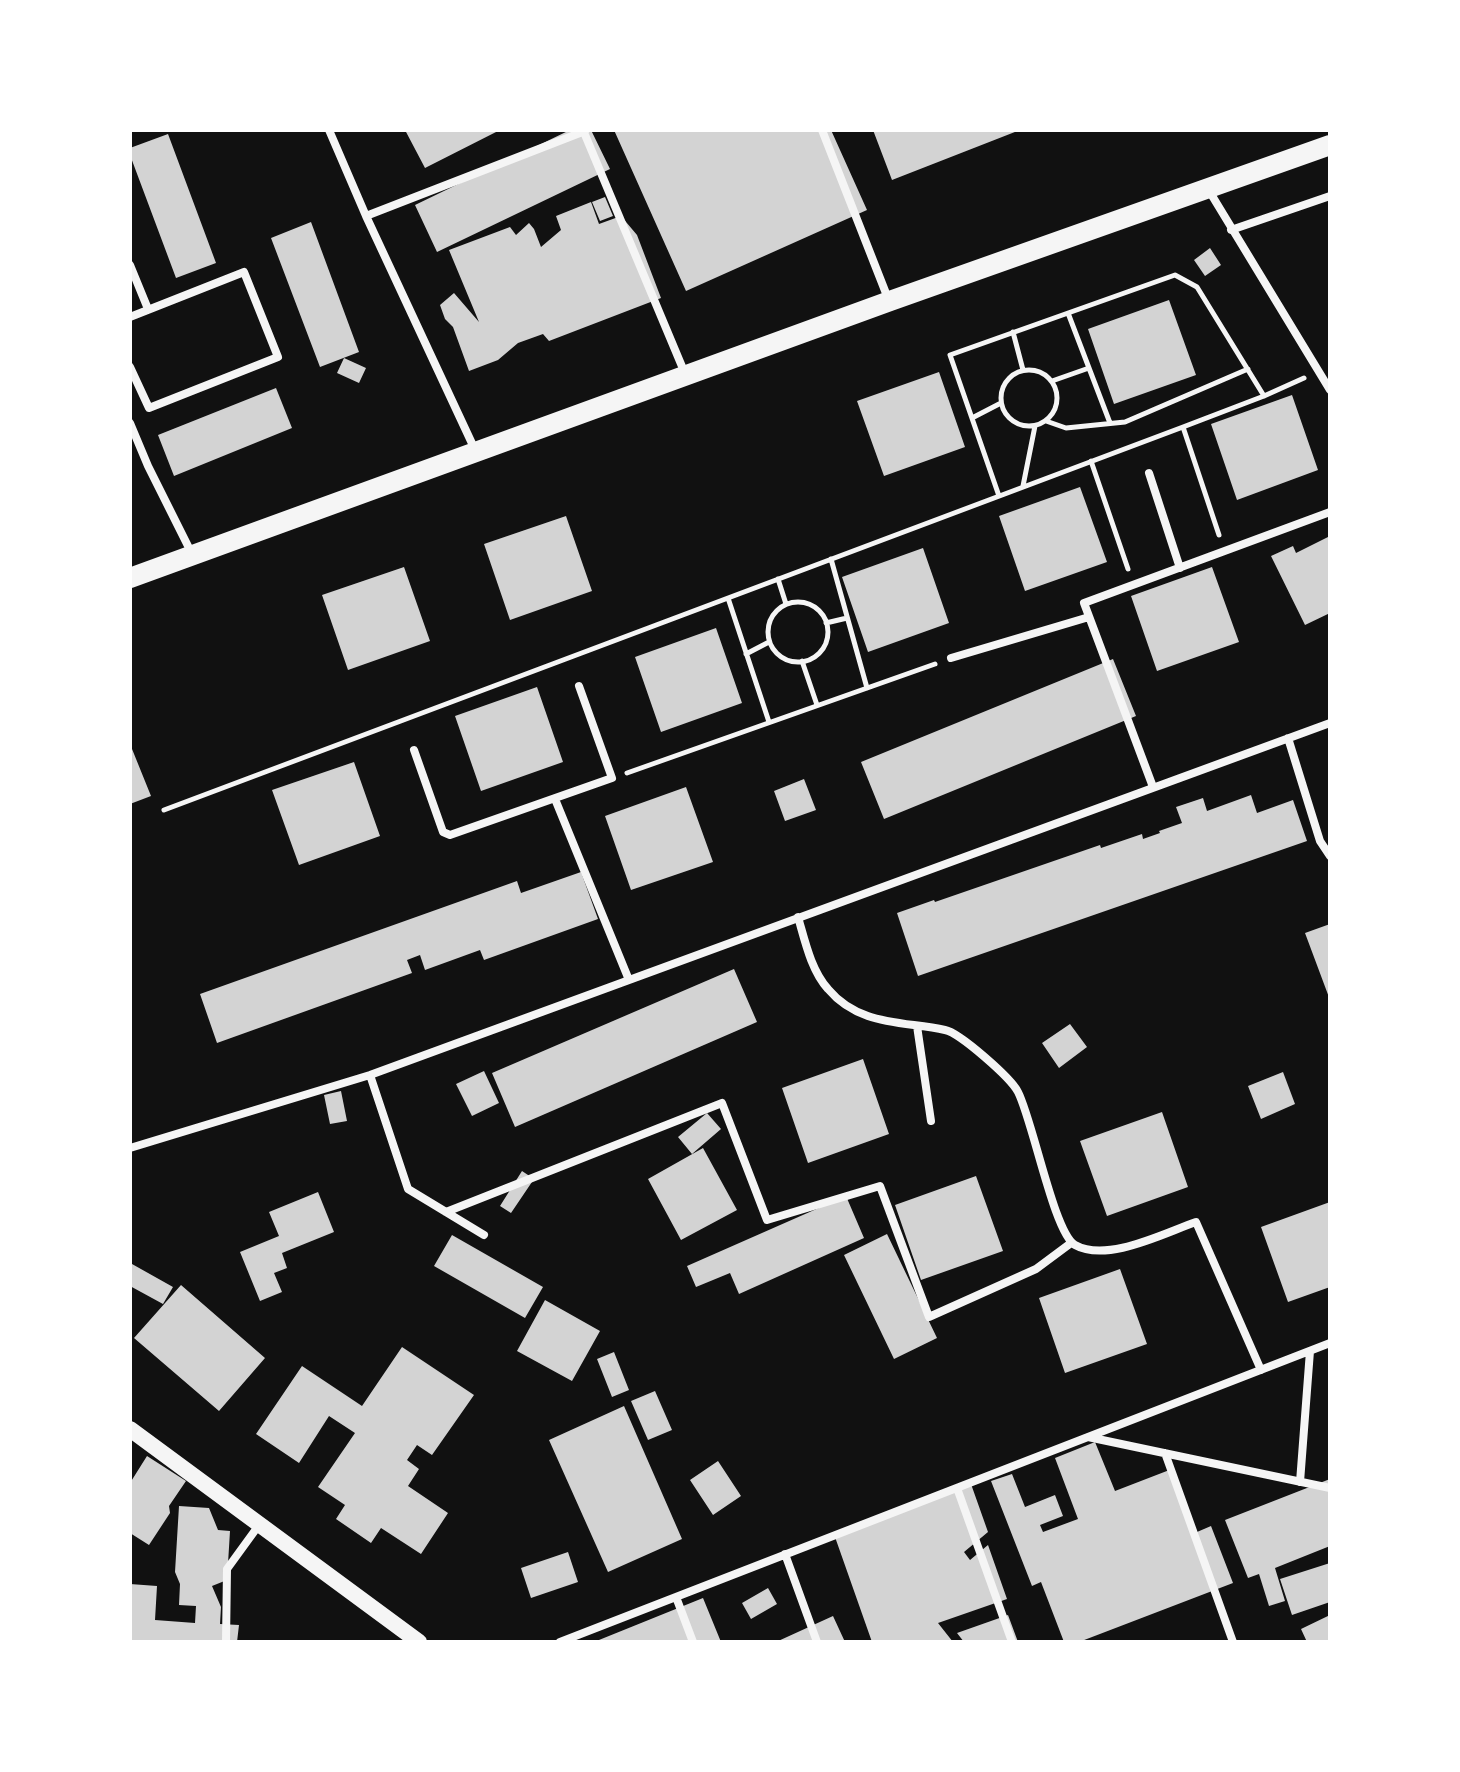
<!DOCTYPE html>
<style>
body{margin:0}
#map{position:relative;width:1460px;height:1772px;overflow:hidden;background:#111;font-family:"Exo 2",sans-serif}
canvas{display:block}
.frame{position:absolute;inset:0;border:132px solid #fff;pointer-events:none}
</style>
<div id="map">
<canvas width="1460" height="1772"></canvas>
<div class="frame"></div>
</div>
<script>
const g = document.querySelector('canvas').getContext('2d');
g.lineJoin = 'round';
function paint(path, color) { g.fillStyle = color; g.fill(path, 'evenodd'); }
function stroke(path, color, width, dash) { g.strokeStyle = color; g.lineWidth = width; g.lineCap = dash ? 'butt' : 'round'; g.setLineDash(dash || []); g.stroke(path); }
const building = new Path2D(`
 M405,130H500L425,168Z
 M570,130H591L610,169L437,252L415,205Z
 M614,130H831L867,210L686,291Z
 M873,130H1020L892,180Z
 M168,134L216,263L176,278L130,155V148Z
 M605,197L613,216L600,221L592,202Z
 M591,202L599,224L621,216L637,235L661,298L549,341L543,334L518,343L498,360L469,371L453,327L445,319L440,305L454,293L479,322L449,250L510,227L516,235L529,223L534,229L541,247L561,230L556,216Z
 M311,222L359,352L320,367L271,238Z
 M1210,248L1221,265L1205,276L1194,260Z
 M1169,300L1196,375L1114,404L1088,329Z
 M344,358L366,368L359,383L337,373Z
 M939,372L965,447L884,476L857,401Z
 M276,388L292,428L174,476L158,435Z
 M1292,395L1318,470L1237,500L1211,424Z
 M1080,487L1107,562L1025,591L999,516Z
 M566,516L592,591L510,620L484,544Z
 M1330,536V613L1305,625L1271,556L1293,546L1296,553Z
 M923,548L949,623L868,652L842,577Z
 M404,567L430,641L348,670L322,595Z
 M1212,567L1239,642L1157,671L1131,596Z
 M716,628L742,703L661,732L635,657Z
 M1113,659L1136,716L884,819L861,762Z
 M537,687L563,762L481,791L455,716Z
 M130,744L151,796L130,804Z
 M354,762L380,836L299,865L272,790Z
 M804,779L816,810L785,821L774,791Z
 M686,787L713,862L631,890L605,816Z
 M1251,795L1257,813L1293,800L1307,841L918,976L897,913L934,900L935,902L1100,845L1101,848L1142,834L1143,839L1160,833L1159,831L1182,823L1176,807L1203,798L1207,811Z
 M581,872L598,919L484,960L480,950L425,970L420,955L407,960L412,973L217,1043L200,994L517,881L521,893Z
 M1330,924V1000L1305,933Z
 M734,969L757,1022L515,1127L492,1073Z
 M1070,1024L1087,1047L1059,1068L1042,1043Z
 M863,1059L889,1134L808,1163L782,1088Z
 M484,1071L499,1103L472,1116L456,1084Z
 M1283,1072L1295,1104L1261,1119L1248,1086Z
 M341,1091L347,1121L330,1124L324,1095Z
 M1162,1112L1188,1187L1107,1216L1080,1141Z
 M707,1113L721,1129L692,1154L678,1137Z
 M703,1148L737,1210L681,1240L648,1179Z
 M522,1171L534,1179L511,1213L500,1206Z
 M976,1176L1003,1251L921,1280L895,1205Z
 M318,1192L334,1232L282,1253L287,1268L274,1273L282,1292L260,1301L240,1252L279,1236L269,1212Z
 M846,1196L864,1238L739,1294L730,1273L696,1287L687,1266Z
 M1330,1202V1287L1288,1302L1261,1227Z
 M887,1234L937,1338L894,1359L844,1255Z
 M452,1235L543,1287L525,1318L434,1266Z
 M132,1264L173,1287L163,1304L130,1286V1268Z
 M1120,1269L1147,1344L1065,1373L1039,1298Z
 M181,1285L265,1358L219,1411L134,1338Z
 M545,1300L600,1331L572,1381L517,1351Z
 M402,1347L474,1395L432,1455L417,1445L407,1460L419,1469L408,1486L448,1513L421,1554L381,1528L371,1543L336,1519L345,1505L318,1487L355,1433L329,1416L299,1463L256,1434L302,1366L362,1406Z
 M614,1352L629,1390L612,1397L597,1359Z
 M655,1391L672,1430L648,1440L631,1401Z
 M624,1406L682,1539L608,1572L549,1440Z
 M1095,1442L1115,1491L1172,1469L1197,1532L1211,1526L1233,1583L1079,1642H1064L1041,1582L1032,1586L991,1481L1012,1474L1025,1507L1055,1495L1063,1516L1040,1525L1043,1532L1078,1519L1055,1458Z
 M147,1456L186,1481L169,1506L170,1513L149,1545L130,1533V1483Z
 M718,1461L741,1496L713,1515L690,1480Z
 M1330,1479V1546L1275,1568L1285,1601L1269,1606L1259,1574L1248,1578L1225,1520Z
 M971,1484L988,1532L964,1552L970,1560L988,1545L1007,1599L938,1623L953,1642H872L835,1537Z
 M179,1506L209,1508L218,1530L230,1531L227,1580L212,1586L221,1607L220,1624L239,1625L237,1642H130V1584L157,1586L155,1620L195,1623L196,1606L179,1605L180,1584L175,1572Z
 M568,1552L578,1582L531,1598L521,1568Z
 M1330,1563V1602L1292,1615L1280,1579Z
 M768,1588L777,1604L751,1619L742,1603Z
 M703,1598L721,1642H594Z
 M1008,1615L1018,1642H964L957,1633Z
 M1330,1615V1642H1307L1301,1629Z
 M833,1616L845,1642H776Z`);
const path = new Path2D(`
 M1068,313L1110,423
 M1013,332L1023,370
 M1001 398a28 28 0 1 1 56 0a28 28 0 1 1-56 0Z
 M1052,381L1089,368
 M972,418L1001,403
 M1046,421L1066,428L1125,422L1248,369
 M1183,427L1219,535
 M1091,461L1128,569
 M1023,486L1035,426
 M999,496L950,355L1175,275L1197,287L1264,396
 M831,559L867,688
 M778,579L786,604
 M728,598L769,722
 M768 632a30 30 0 1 1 60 0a30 30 0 1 1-60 0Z
 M826,623L847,618
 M746,654L769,642
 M802,661L817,705
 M627,773L935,664
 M164,810L1183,427L1264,396L1304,378`);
const minor = new Path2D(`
 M329,130L366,216L476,452
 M583,130L686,376
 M822,130L889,301
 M1208,189L1330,390
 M366,216L585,131
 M1231,230L1330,196
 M130,265L148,309
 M130,317L244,272L278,357L149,408L130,367
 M130,423L148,466L192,554
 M1149,473L1180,568
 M951,658L1089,617
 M1288,738L1320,841L1330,856
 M414,750L443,832L450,835L612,778L579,686
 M1153,787L1084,603L1330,512
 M555,799L629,980
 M798,917C805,941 811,970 828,989C859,1026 903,1021 945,1030C960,1033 1011,1078 1018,1092C1033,1121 1054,1233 1075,1245C1107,1263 1164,1233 1196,1222L1261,1370
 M917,1026L931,1121
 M370,1075L408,1189L484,1235
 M130,1148L370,1075L1330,723
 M446,1212L722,1103L767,1220L880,1186L929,1317L1036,1269L1071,1243
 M1088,1437L1330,1488
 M1165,1453L1233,1642
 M1300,1482L1310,1351
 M957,1488L1012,1642
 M785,1554L817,1642
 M676,1597L693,1642
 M226,1642L227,1569L259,1525
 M560,1642L1330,1343`);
const secondary = new Path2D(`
 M130,1429L419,1642`);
const primary = new Path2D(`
 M130,578L890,301L1330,145`);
paint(building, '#d3d3d3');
stroke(path, '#f5f5f5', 5);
stroke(minor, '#f5f5f5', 8);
stroke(secondary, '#f5f5f5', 16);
stroke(primary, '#f5f5f5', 20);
</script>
